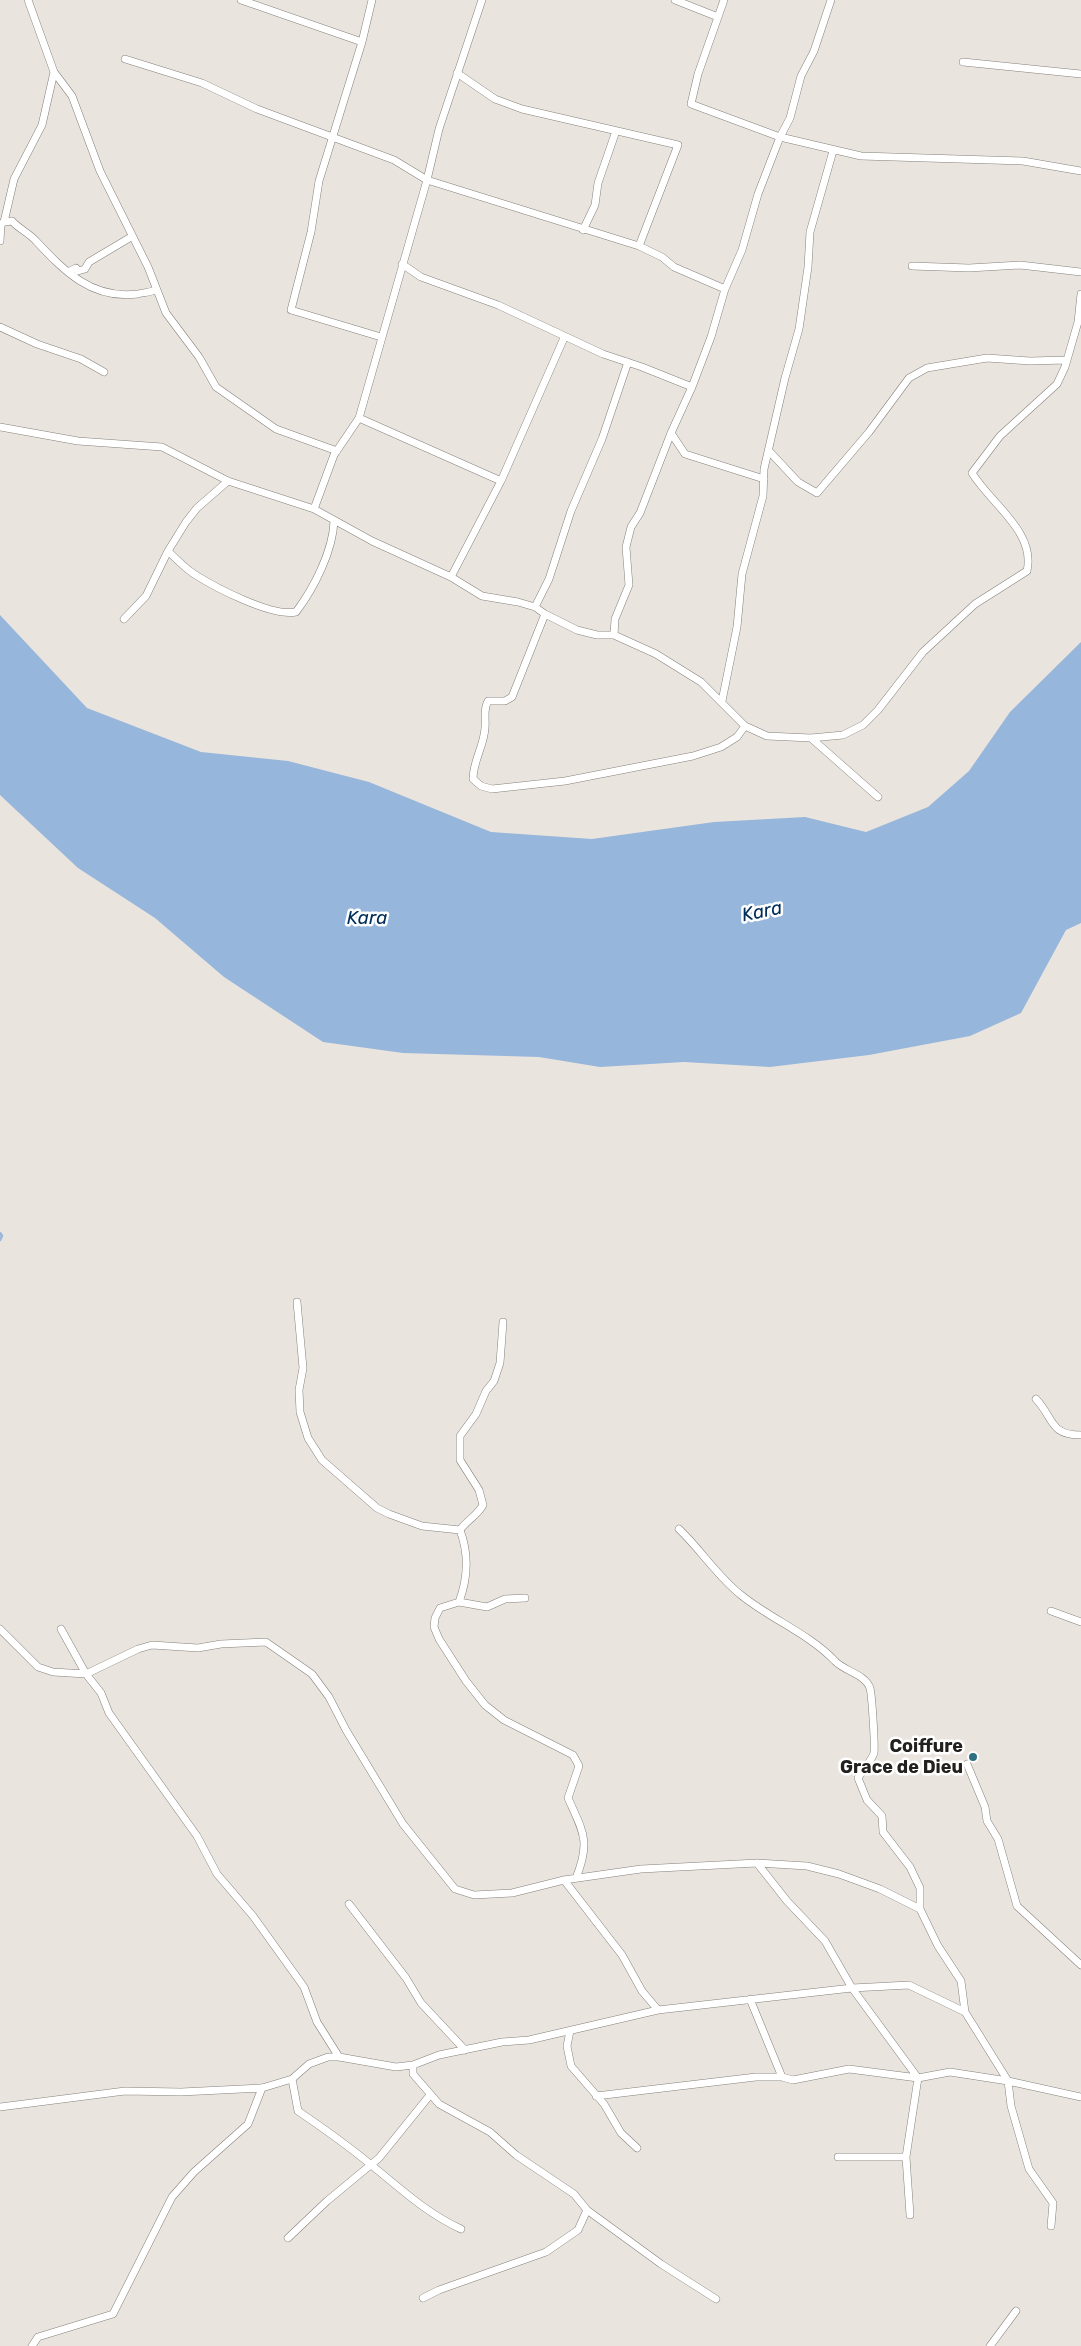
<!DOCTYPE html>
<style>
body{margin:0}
canvas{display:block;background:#eae4de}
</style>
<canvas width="1081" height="2346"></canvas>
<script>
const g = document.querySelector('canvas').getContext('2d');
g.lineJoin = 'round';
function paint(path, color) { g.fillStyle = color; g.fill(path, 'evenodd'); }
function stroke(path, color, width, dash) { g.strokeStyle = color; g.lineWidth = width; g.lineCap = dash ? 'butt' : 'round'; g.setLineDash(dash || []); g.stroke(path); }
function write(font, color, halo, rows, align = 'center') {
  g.font = font + ' Rubik,sans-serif'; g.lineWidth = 5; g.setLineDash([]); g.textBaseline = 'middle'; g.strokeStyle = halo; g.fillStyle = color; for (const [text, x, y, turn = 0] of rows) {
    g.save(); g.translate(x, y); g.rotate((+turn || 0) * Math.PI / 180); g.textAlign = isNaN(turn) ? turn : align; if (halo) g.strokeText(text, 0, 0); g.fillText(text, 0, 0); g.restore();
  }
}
const water = new Path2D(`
 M0,615L87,708L201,752L288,761L369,782L491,832L592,839L714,822L805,817L866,832L928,807L969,771L1010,712L1081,642V923L1066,930L1021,1013L970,1036L869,1055L770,1067L684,1062L600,1067L539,1057L403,1053L323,1042L224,977L155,918L78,868L0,795Z`);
const stream = new Path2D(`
 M0,1233L2,1236L0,1240`);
const minor = new Path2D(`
 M241,0L362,42
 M372,0L362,42L319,181L311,232L291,310L381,337
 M675,0L718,17
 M724,0L698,74L691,104L780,137L861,156L1023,161L1081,171
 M125,59L202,83L257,109L394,160L427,180L639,246L662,257L674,267L725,289
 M963,62L1081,74
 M54,72L72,96L100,171L148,267L166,313L199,357L216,387L276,429L337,451
 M457,73L495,99L522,109L678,145L639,246
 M4,222L12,221C19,229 29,233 36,241C64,271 92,300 138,294C145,292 151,293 156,289
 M583,230L595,205L598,183L616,131
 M0,241L1,224L4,222L14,179L42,125L54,72L28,0
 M402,264L421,277L498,305L603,354L642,367L692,387
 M912,266L969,268L1020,265L1081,272
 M68,272L76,268L78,271L85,269L89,262L131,237
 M0,327L37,344L81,359L104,372
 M359,418L501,481
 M0,427L78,441L162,447L228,481L314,509L372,541L451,577L482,596L518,602L535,607L545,614L577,630L597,635H614L656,654L701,682L745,726L767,736L811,738L843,735L863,725L878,710L923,652L975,604L1027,571C1036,532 991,504 972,473L1000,436L1057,384L1065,367L1078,322L1081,294
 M671,433L685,454L764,479
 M770,452L798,482L817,493L869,432L909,378L927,368L987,358L1030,361L1066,360
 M314,509L334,455L359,418L427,180L439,129L482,0
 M168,551C176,559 185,568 194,574C216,588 272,617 296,612C314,588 333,551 334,521
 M451,577L501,481L564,338
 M535,607L549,579L571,511L602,439L628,362
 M545,614L512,697L505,701H488C483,709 486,719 485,728C484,746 473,761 473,779L481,786L492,789L565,781L693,756L721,747L737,737L745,726
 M124,619L146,596L168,551L186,522L197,508L228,481
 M614,635L615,619L629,585L626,547L631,527L640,513L671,433L692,387L711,337L725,289L742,250L758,194L780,137L790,118L801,76L814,51L831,0
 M722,701L737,627L742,574L763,496L764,469L785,378L799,329L808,267L810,232L833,151
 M811,738L878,797
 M297,1302L303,1368L299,1390L300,1412L308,1438L322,1460L377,1508L389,1514L422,1526L460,1530
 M1036,1399C1054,1418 1049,1435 1081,1435
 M679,1529C701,1550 717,1576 741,1595C772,1620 808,1633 835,1661C844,1671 865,1674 870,1688C872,1696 875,1744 874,1753C873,1758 861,1773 858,1778L867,1800L882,1816L883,1832L910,1867L920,1888V1909
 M525,1598L505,1599L487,1607L459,1602L440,1608L435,1618L434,1627L439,1639L466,1681L485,1705L504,1720L573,1755L579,1766L568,1798C583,1832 591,1841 576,1878
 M459,1602C468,1578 469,1554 460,1530C467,1520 477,1516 483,1505L479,1490L460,1460V1436L476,1414L486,1391L494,1381L500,1363L503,1322
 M1051,1611L1081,1622
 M0,1629L38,1667L53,1672L86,1674L101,1693L109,1713L197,1836L217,1874L253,1916L304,1987L317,2022L339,2057
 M61,1629L86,1674L138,1649L152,1645L198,1648L221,1644L266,1642L312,1674L329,1697L346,1730L403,1824L455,1889L474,1895L512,1893L564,1880L641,1869L757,1863L807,1866L839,1874L880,1889L920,1909L938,1946L961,1981L965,2012
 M967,1764L985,1807L987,1821L998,1839L1017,1906L1081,1965
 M757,1863L787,1901L825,1941L852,1988L918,2078L906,2157L910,2215
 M564,1880L622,1955L642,1991L658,2010
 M349,1904L406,1978L421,2003L465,2050
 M750,1999L782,2077
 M570,2031L567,2046L571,2066L604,2104L621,2133L637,2148
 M413,2065V2074L439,2104L490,2132L516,2155L574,2194L587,2210L661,2264L716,2299
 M292,2079L298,2111C323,2128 347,2145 370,2164C400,2188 426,2213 461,2229
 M596,2096L756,2077H782L793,2080L849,2069L918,2078L950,2072L1008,2081L1081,2097
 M0,2107L125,2091L181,2092L262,2088L292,2079L309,2064L328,2057H339L396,2067L413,2065L439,2055L502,2042L529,2040L658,2010L852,1988L909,1985L965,2012L1008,2081L1011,2106L1029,2169L1053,2203L1051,2226
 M838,2157H906
 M288,2238L327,2201L379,2158L430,2095
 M423,2298L439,2290L546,2252L578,2230L587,2210
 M32,2346L38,2337L113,2314L172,2197L194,2172L248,2124L262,2088
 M990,2346L1016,2311`);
const markers = [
 [973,1757,5,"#2e7082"]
];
const poiNames = [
 ["Coiffure",963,1747],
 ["Grace de Dieu",963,1768]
];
const waterNames = [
 ["Kara",762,912,-12],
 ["Kara",367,919]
];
paint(water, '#97b6db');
stroke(stream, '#97b6db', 2.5);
stroke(minor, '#85807b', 8);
stroke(minor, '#fff', 7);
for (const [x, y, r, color] of markers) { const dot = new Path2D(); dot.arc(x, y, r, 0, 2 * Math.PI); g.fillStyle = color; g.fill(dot); stroke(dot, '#fff', 2); }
write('bold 18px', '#23211e', '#fff', poiNames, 'right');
write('italic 19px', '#002d5a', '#fff', waterNames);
</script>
